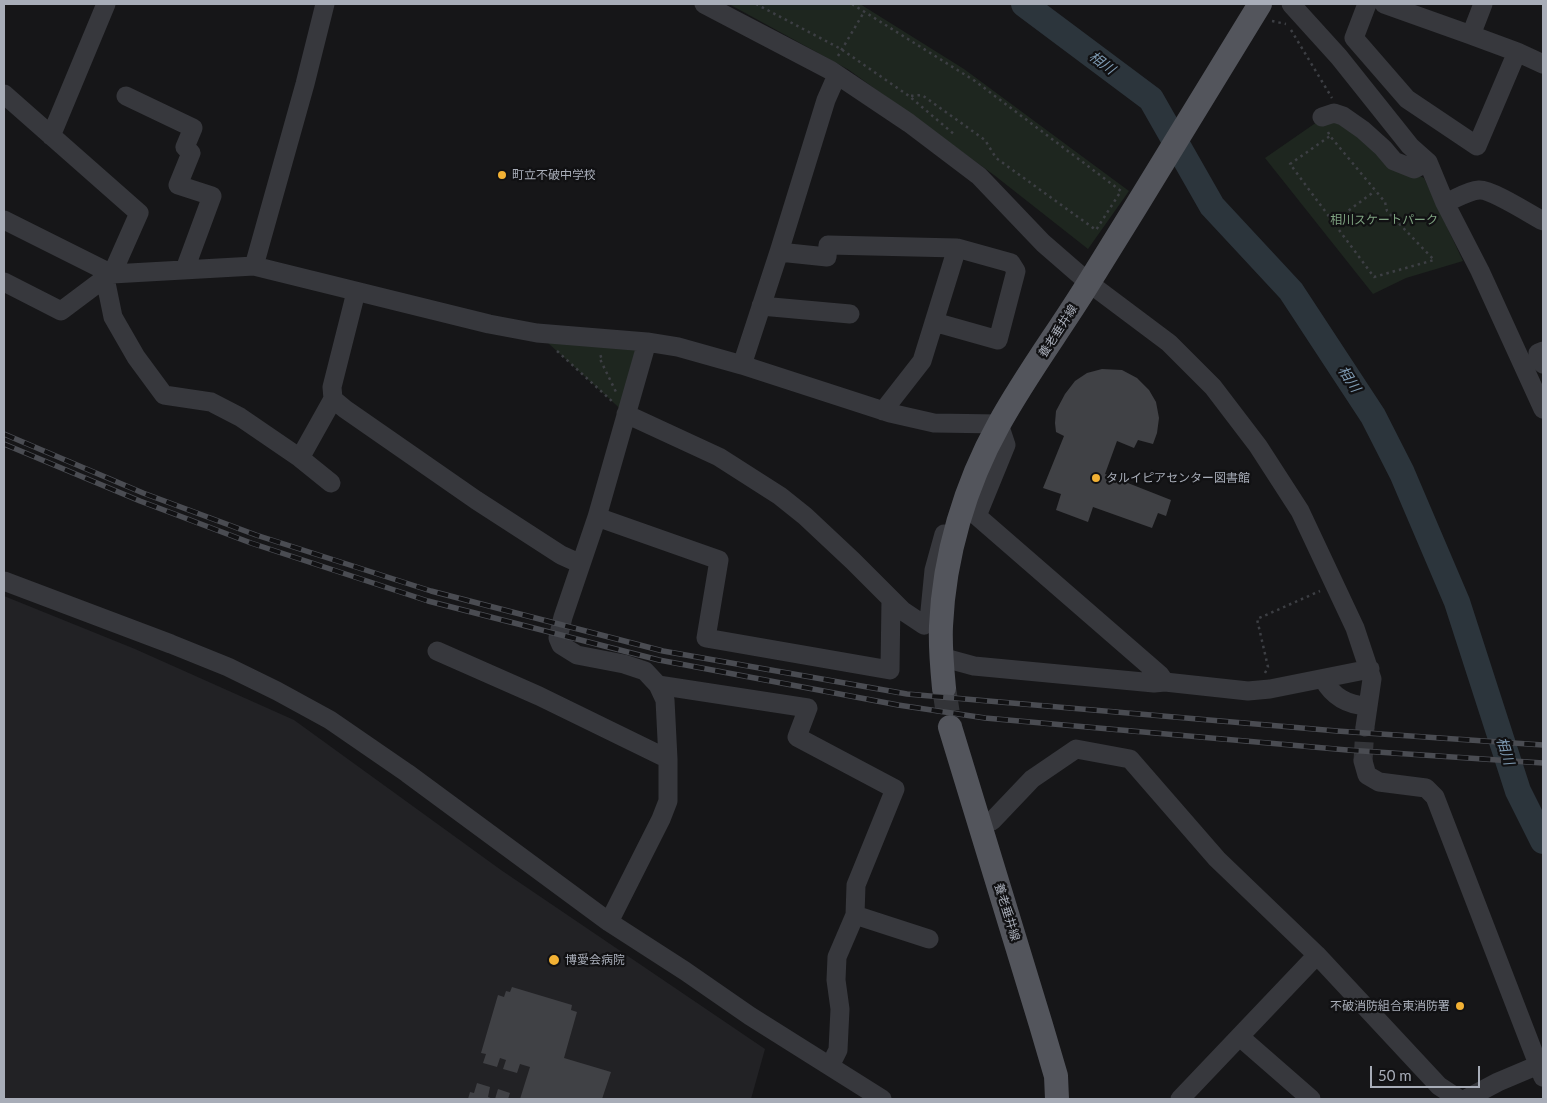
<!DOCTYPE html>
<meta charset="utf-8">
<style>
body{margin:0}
#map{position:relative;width:1547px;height:1103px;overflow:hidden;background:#161618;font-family:Lato,sans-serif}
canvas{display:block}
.frame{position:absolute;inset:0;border:5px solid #a8adb8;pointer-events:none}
.scale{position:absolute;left:1370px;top:1066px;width:110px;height:22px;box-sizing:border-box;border:2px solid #a8adb8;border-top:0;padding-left:6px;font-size:15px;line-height:18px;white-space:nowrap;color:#a8adb8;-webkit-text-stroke:4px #111113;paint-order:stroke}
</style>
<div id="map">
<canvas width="1547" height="1103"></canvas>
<div class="frame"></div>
<div class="scale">50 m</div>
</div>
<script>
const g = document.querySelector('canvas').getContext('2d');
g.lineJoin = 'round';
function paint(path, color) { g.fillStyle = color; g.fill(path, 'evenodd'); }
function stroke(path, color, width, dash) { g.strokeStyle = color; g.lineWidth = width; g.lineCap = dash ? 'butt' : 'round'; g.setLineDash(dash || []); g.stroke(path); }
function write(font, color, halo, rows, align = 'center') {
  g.font = font + ' Lato,"Noto Sans JP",sans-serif'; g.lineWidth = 4.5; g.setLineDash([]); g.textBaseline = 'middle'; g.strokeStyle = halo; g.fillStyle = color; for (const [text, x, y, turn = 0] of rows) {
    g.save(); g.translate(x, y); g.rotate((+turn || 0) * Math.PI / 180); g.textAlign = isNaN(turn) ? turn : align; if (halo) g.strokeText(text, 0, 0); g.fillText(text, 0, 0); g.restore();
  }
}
const built = new Path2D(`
 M4,596L135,649L294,720L501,870L765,1049L751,1099H4Z`);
const green = new Path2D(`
 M729,4H860L964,69L1129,191L1088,249L994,175L849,70Z
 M1317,122L1341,123L1393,163L1424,178L1463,261L1406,278L1373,294L1265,158Z
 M537,333L647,342L626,414Z`);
const river = new Path2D(`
 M1024,4L1151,99L1212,206L1291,291L1373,416L1402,473L1457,602L1518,791L1543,841`);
const building = new Path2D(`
 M1102,369L1122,370L1137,378L1149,390L1156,402L1159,418L1157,433L1153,444L1138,440L1134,448L1117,441L1105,474L1171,500L1166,516L1158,513L1152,528L1093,507L1088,522L1056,510L1061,494L1043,488L1064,436L1056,432L1055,423L1056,411L1065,394L1075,381L1087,373Z
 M512,987L572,1005L571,1010L577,1012L564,1058L611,1072L602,1099H520L530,1067L520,1064L517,1073L503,1069L506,1060L500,1058L497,1067L483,1063L486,1054L481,1053L498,995L504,997L506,991L510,992Z
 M477,1083L490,1087L488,1097L493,1099H468L470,1092L474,1093Z
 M498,1089L510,1093L508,1099H495Z`);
const minorTunnel = new Path2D(`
 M1363,761L1365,727`);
const majorTunnel = new Path2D(`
 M944,688L950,727`);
const path = new Path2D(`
 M756,4L841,49L909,96L955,135
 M852,4L975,81L1121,191L1096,230L996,158L985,140L922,95L909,96
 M1272,21L1286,24
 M1291,30L1332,98
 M838,56L864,12
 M1328,132L1330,136L1385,202L1387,211L1434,260L1374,277L1290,164L1330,136
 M1333,222L1375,191
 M557,351L614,403
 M602,356L599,357L616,392
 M1265,673L1268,667L1257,619L1320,591`);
const minor = new Path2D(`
 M704,4L830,70L909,123L979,176L1043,243L1089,283L1169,343L1213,387L1258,446L1300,511L1355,628L1372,679L1365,727
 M1291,4L1339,57L1410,146L1428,162L1445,203L1480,271L1543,409
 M1367,4L1354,38L1407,99L1477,146L1517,52
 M1384,4L1471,35
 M1483,4L1471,35L1517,52L1543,64
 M4,94L139,213L112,274L105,278L113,317L136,357L164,395L211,402L240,417L300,458
 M126,96L193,128L185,147L191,153L178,185L212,196L185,269
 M1322,117L1334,113L1343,116L1363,130L1383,148L1394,161L1414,169L1428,162
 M51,136L106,4
 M1445,203C1456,199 1467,191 1479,190C1491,189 1530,214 1543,221
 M4,220L112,274L254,266L489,324L537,333L647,342L678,347L742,365L890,413L934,423L999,424L1006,445L977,516L1160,675L1165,682
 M779,252L826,100L837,75
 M254,266L305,84L325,4
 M4,282L61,311L105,278
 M356,292L332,387L333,399L345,409L476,500L561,555L581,564
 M761,306L850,314
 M934,322L998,340L1016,271L1011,263L957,248
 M1543,351L1538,353L1543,364
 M742,365L779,252L827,257L828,245L957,248L922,361L883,411
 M626,414L719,457L780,496L805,516L853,561L903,611L924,625L929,621L934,570L944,534
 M331,483L300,458L333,399
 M597,517L719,560L706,638L890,670L891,599
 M4,581L171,644L228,667L277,691L330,720L407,773L609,922L685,971L750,1016L882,1099
 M437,651L539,696L668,759
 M941,657L974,666L1154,683L1165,682L1248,691L1270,689L1370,669
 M1323,679C1333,697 1347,705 1367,706
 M658,685L808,708L797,737L895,789L856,885L855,915L837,957L836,980L840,1009L838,1050L830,1066
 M1363,761L1367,775L1379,782L1426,788L1435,797L1543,1077
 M992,821L1032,779L1076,749L1130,759L1217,859L1317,955
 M855,915L929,939
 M609,922L661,819L668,801V759L665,700L658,685L645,671L624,664L577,655L561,645L558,638L563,617L597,517L647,342
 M1240,1037L1311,1099
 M1180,1099L1317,955L1439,1086L1459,1099
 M1466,1099L1498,1082L1543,1063`);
const major = new Path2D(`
 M944,688C942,667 940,647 941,626C944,556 965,485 999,424C1026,375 1059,331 1088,284C1146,191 1203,97 1260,4
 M950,727L1041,1025L1056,1076L1057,1099`);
const rail = new Path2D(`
 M4,434L143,493L256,535L431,591L663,651L907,694L1337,731L1543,745
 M4,444L140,501L251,543L428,601L659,660L898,705L985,718L1347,750L1543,763`);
const markers = [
 [502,175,5,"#f2b134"],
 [1096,478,5,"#f2b134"],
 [554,960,6,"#f2b134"],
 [1460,1006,5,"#f2b134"]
];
const poiNames = [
 ["町立不破中学校",512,175],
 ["タルイピアセンター図書館",1106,478],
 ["博愛会病院",565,960],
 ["不破消防組合東消防署",1450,1006,"right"]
];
const parkNames = [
 ["相川スケートパーク",1384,220]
];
const streetNames = [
 ["養老垂井線",1058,331,-57],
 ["養老垂井線",1007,912,73]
];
const waterNames = [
 ["相川",1102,63,37],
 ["相川",1349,379,57],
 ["相川",1505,751,72]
];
paint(built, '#222225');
paint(green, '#1e261f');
stroke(river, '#2c353c', 26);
paint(building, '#404145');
stroke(minorTunnel, '#333438', 19, [19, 9]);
stroke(majorTunnel, '#333438', 24, [24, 12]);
stroke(path, '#3d3f44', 2.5, [2.5, 4]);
stroke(minor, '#37383d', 19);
stroke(major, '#53555c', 24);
stroke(rail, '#4a4c52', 5.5);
stroke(rail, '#111113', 4, [11]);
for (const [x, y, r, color] of markers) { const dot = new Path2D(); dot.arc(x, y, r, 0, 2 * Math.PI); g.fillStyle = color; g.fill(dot); stroke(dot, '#111113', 2); }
write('12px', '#a8adb8', '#111113', poiNames, 'left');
write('12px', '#7fa381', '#111113', parkNames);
write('12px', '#a8adb8', '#111113', streetNames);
write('italic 14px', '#7f9bb3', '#111113', waterNames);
</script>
